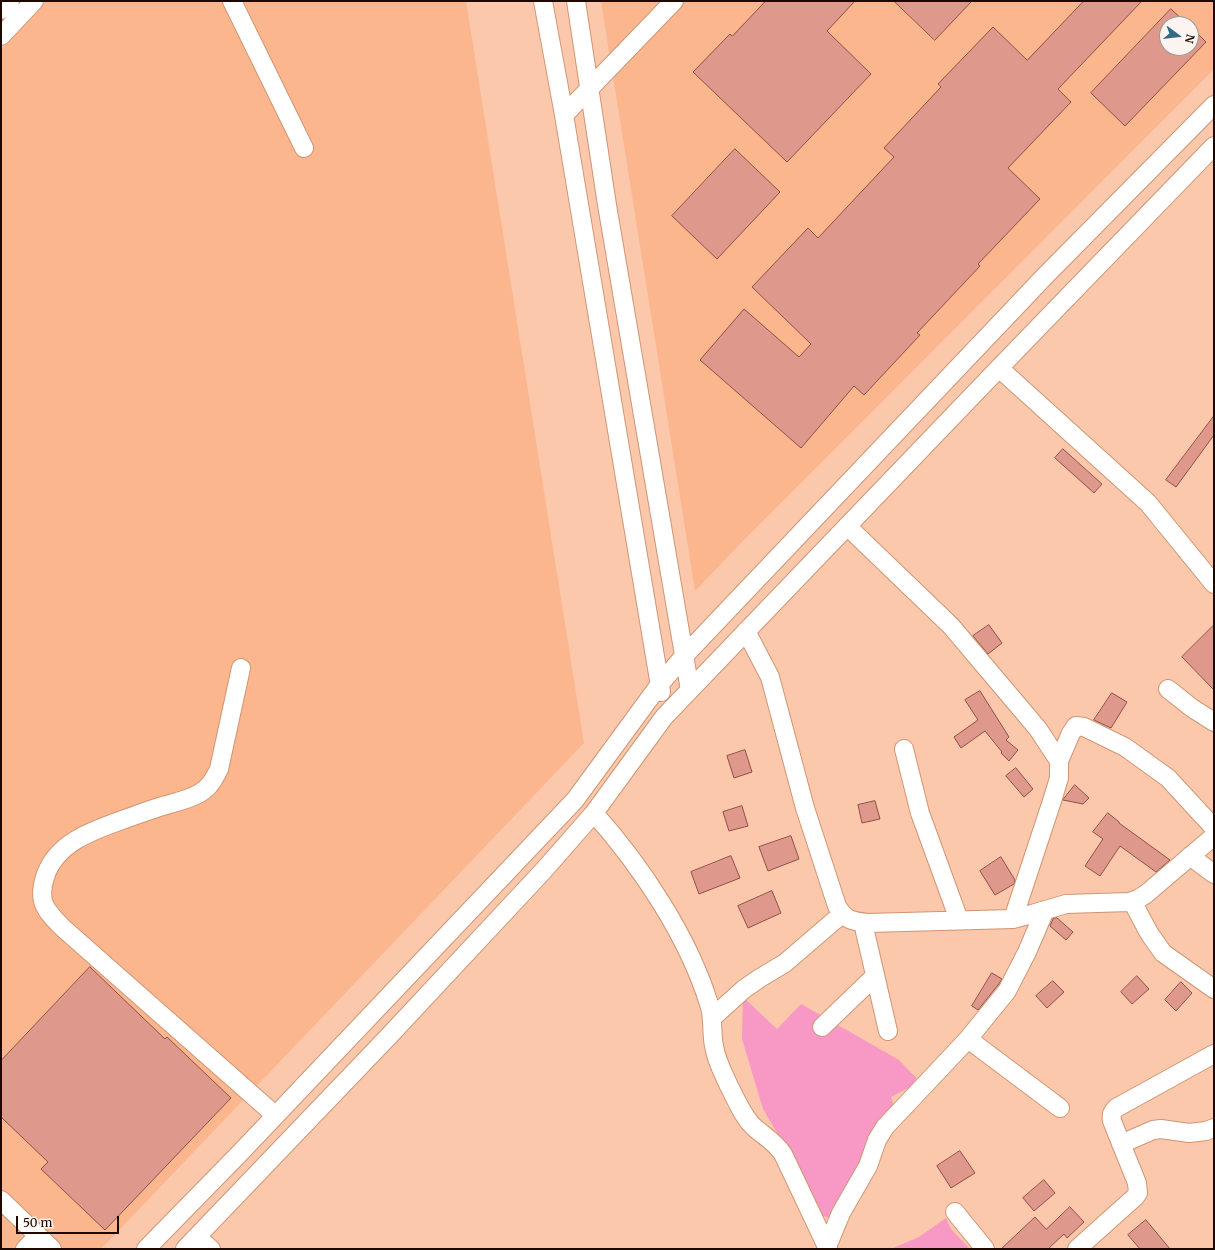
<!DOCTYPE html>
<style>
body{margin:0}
#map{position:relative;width:1215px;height:1250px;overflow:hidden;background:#fbc8ac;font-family:Merriweather,serif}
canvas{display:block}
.frame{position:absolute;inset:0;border:2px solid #1d0800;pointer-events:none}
.north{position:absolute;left:1159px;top:16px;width:40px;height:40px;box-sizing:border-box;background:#fbf4f0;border:1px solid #a29690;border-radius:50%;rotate:105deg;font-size:11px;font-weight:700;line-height:16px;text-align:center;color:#1d0800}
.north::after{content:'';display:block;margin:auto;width:14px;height:18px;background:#336b85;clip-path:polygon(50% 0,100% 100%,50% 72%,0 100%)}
.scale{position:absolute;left:16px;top:1216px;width:103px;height:18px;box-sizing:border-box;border:2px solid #1d0800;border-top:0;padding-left:5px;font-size:12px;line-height:14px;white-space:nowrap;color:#1d0800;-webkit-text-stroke:3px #fbf4f0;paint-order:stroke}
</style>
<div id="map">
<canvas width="1215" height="1250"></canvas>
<div class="frame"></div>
<div class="north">N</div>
<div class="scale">50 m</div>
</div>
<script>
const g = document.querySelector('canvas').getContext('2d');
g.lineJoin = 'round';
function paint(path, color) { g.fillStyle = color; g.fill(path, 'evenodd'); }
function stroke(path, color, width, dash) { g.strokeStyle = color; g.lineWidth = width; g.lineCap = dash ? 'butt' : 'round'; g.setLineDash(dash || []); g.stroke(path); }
const built = new Path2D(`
 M46,1H466L584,743L101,1249H1V49Z
 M601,1H1214V69L741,543L695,591ZM1167,24H1191V48H1167Z`);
const water = new Path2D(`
 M743,997L777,1029L801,1004L899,1060L920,1082L891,1097L897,1115L832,1219L817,1214L776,1131L763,1109L742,1039Z
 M946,1218L951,1229L970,1249H891L919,1237Z`);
const building = new Path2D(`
 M766,1H855L827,31L871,74L787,162L693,72L730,34L732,36Z
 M894,1H972L935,40Z
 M1084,1H1142L1058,89L1071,102L1008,168L1040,199L978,264L980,266L917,333L920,335L864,395L854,386L801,448L700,360L744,309L799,357L811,344L752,287L808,228L818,238L894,157L884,148L941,87L938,84L993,27L1027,60Z
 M1171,9L1187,24H1167V48H1191V27L1206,42L1125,126L1091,93Z
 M735,149L780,192L717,259L672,216Z
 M1214,416V435L1176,487L1166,480Z
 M1063,449L1102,484L1094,493L1055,458Z
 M989,625L1002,643L988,654L973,636Z
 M1214,625V690L1182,657Z
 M980,691L1009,737L1006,740L1018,750L1009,761L1001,753L1002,752L985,731L961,748L954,737L978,720L965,700Z
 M1112,693L1127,702L1111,728L1094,720Z
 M745,750L752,772L734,778L727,756Z
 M1016,768L1033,789L1024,797L1006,776Z
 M1075,785L1089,798L1083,804L1063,800Z
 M875,801L880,819L862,823L858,805Z
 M742,806L748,826L729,831L723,812Z
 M1108,813L1119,822V823L1170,860L1156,872L1120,846L1100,876L1085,866L1103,839L1093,832Z
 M791,836L799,859L768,871L759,847Z
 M731,856L740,878L699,894L691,872Z
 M1001,857L1015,880L1014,884L995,895L980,871Z
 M772,891L781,913L748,928L738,906Z
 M1057,918L1073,932L1066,940L1050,926L1053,919Z
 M90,967L165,1039L167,1037L231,1098L105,1230L41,1169L48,1162L1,1117V1061Z
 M992,973L1002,979L998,985L978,1010L972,1006Z
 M1137,976L1149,989L1132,1004L1121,992Z
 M1053,981L1064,992L1047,1008L1036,996Z
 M1181,982L1192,993L1176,1011L1165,1000Z
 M960,1151L975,1173L951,1188L937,1166Z
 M1044,1180L1055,1193L1034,1211L1023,1198Z
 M1070,1207L1084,1222L1067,1238L1064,1234L1048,1249H1001L1035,1217L1046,1229Z
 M1146,1220L1170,1249H1140L1128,1235Z`);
const minor = new Path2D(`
 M232,1L304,148
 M543,1L564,115L661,692
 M576,1L607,205L690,690
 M1,10L10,1
 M1,36L34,1
 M564,115L674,1
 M999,368L1148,503L1214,584
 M847,526L951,626L1038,729L1059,761
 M746,631L770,677L805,808L837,906C845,920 851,921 868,923L1013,919L1032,914L1066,904L1129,902L1138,899L1146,894L1214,836
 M241,668L219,769C214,779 210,787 200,793C190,799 177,802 166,805C152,809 139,814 125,819C94,830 56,842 45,877C37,902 46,911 63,928L275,1115
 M1168,689L1192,708L1214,722
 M904,749L920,813L959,920
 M594,813C641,866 688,936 709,1004C714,1018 711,1032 714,1046C716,1060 723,1073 729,1086C736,1099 743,1117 754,1127C765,1137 774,1141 783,1154L828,1249
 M1190,856L1214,874
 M1132,901L1149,933L1163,953L1214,989
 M1013,919L1052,801L1059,778V761L1071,733L1076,726L1084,727L1125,747L1168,778L1214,828
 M863,923L888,1031
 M713,1017L744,989L760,978L785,963L842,914
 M822,1027L875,976
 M968,1039L1060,1108
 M1121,1144L1153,1130L1161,1129L1189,1133L1206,1131L1214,1128
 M1,1200L52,1249
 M955,1212L985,1249
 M197,1237L211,1249
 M827,1247L841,1213L868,1166L877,1140L885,1127L968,1039L1007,991L1027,952L1045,910
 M25,1249L38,1236
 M146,1249L240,1153L575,800L660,684L684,656L1045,276L1214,105
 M185,1249L389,1036L544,870L594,813L664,717L999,368L1214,146
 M1077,1249L1135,1197L1138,1193L1137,1183L1112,1121C1111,1114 1112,1112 1116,1108L1214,1054`);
paint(built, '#fcb68e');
paint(water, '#f798c5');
paint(building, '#df998c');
stroke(building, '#8f4f45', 1);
stroke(minor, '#d19572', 20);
stroke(minor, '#fff', 18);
</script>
